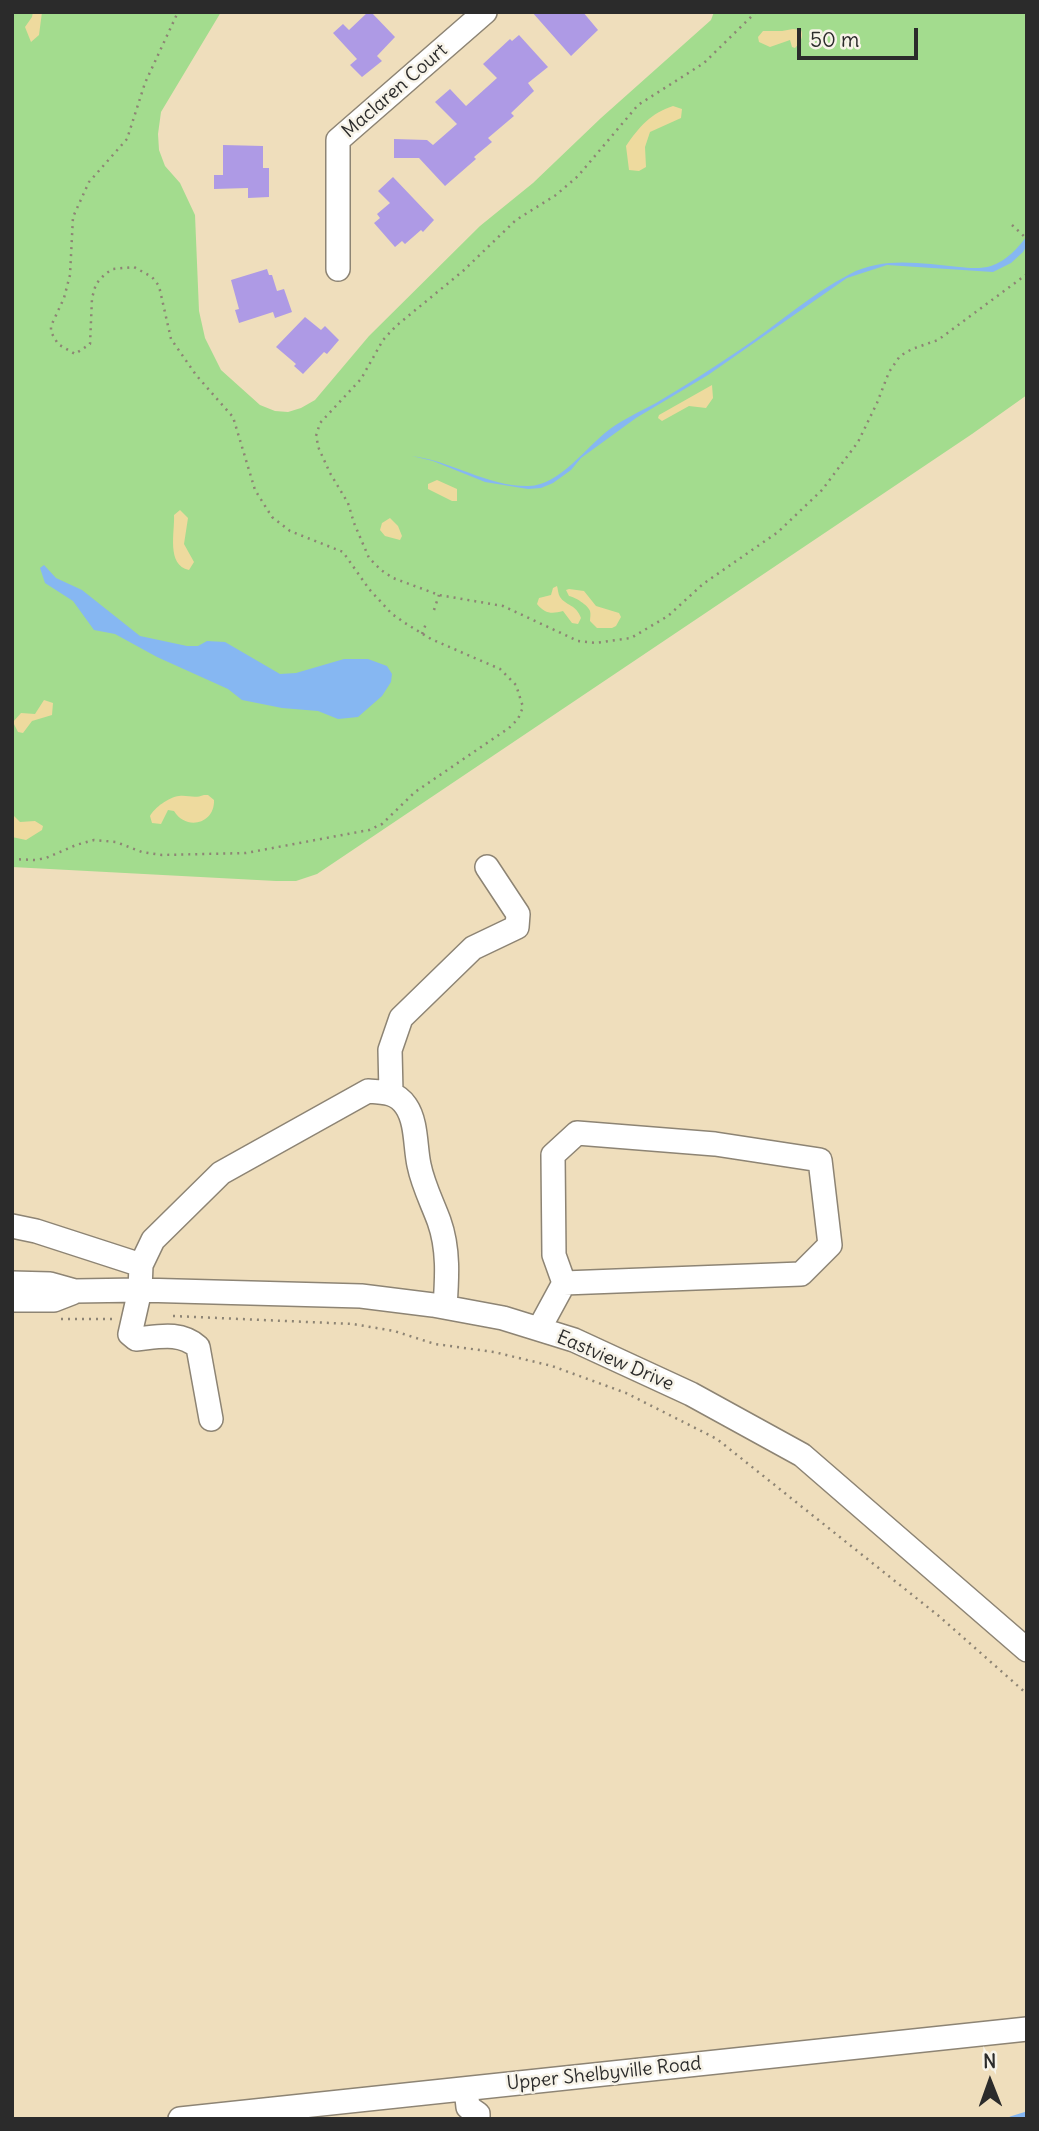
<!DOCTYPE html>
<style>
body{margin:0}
#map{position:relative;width:1039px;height:2131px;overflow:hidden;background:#efdebc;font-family:Delius,sans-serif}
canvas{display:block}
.frame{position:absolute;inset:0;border:14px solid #2b2b2b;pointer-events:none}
.north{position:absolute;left:955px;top:2047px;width:70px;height:70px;-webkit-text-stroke:5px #f7f3e8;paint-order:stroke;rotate:359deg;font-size:19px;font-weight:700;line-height:28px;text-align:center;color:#2b2b2b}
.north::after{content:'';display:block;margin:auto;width:24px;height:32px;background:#2b2b2b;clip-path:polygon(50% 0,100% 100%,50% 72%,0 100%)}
.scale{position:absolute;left:797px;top:28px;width:121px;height:32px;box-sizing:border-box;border:4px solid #2b2b2b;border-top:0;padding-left:9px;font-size:21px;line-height:24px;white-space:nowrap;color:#2b2b2b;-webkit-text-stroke:5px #f7f3e8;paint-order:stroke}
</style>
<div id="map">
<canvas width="1039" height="2131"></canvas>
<div class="frame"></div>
<div class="north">N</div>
<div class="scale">50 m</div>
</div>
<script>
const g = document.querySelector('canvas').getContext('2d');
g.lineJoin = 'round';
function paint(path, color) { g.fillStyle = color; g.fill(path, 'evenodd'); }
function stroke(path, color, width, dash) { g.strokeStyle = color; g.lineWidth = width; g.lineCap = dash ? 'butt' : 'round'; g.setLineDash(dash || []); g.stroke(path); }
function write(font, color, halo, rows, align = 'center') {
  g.font = font + ' Delius,sans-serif'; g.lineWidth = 5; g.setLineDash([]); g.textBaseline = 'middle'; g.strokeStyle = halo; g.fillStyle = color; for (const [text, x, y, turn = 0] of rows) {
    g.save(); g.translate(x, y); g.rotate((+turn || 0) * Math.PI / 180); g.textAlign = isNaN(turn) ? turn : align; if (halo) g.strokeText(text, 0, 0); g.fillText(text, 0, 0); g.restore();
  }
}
const green = new Path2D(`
 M12,12H221L161,112L158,134L159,150L165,166L180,183L195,215L199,311L205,338L221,370L260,405L275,411L288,412L301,408L315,400L369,336L480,226L533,183L601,118L711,20L714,12H1027V395L972,434L317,874L296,881H276L12,867Z`);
const sand = new Path2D(`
 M33,12H42L39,35L31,42L25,27L32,17Z
 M793,29L801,30C804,37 800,43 795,48L792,47L790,40L770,47L759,42L758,37L763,31H782Z
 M673,106L682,109L681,118L650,132L645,147L646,167L639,171L629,170L626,146C639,127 651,113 673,106Z
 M712,385L713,398L706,408L689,406L662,421L658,418L659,415Z
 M437,480L457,489V501H452L428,489V484Z
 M180,510L188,518L184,544L194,562L189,570C166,565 175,532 174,515Z
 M390,518L398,526L402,536L400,540L385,536L380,530L382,523Z
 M557,586C558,589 558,594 560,597C566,606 576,604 581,618L578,624L572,623L563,611C552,614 545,614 537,604L539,598L551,595L553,588Z
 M569,589L584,591L596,606L619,613L621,617L616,626L612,628H597L590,621C590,618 591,614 590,611C588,605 575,597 569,596L566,590Z
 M44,700L53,703L52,715L32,721L23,733L18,732L13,722L21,713L35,714Z
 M204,795H208L214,800C215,824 186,831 174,811L168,810L161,824L152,823L150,816C154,808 169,797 179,796C189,795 194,799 204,795Z
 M12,814L20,822L35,821L43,826L42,830L26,840L12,837Z`);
const water = new Path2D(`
 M1027,236V245L1023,252L1011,263L993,272L887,265L847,278L708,375L636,418L581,458L571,470L553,483L541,488L528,489L485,482L433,461L412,456C452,461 488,487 529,486C560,485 586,447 610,429C624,419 641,411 656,403C685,386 713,368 741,349C777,325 811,294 850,274C885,256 922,264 959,267C969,268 981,269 991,266C1006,261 1018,248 1027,236Z
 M44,565L56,578L82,590L140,636L187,646H198L207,641L225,642L280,674L296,673L344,659H368L387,666L392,674L391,682L382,696L358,717L338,719L318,711L282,708L242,700L228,689L157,657L115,634L94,630L73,601L45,583L40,568Z`);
const stream = new Path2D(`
 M1011,2119L1027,2114`);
const building = new Path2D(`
 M368,12H371L395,37L377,56L382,61L362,77L350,65L357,59L333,33L343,24L349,30Z
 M532,12H583L598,30L571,56Z
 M519,35L548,67L528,83L534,91L511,113L514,116L488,138L492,142L474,157L476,159L445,186L419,158H394V139L427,140L433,145L457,124L435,102L450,89L466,106L497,78L483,64L510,39L512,41Z
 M223,145L263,146V168H269V197L248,198V188L214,189V175H223Z
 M393,177L434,220L423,232L421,230L405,244L402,241L395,247L374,223L380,218L377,214L390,203L378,191Z
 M267,269L269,275H272L277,291L284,289L292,312L275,318L273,312L239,323L235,310L239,309L231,280Z
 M305,317L321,330L325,326L339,340L327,354L324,352L303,374L294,366L296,364L276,347Z`);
const path = new Path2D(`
 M756,12L704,63L638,105L578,176L556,195L516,220L463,271L396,326L383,340L361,379L320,423L316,436L319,449L330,473L348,503L354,523L369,558L381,570L393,578L439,595L503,606L578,641L596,643L631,638L668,616L703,584L778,532L822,490L858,442L877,403L889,372L900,356L912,349L938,340L1027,274
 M1012,225L1027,239
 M434,610L439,595
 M422,634L427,621
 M12,859L35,860L46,858L76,845L94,840L116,842L142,852L162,855L246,853L369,830L382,824L415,792L509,728L518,719L523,707L516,685L500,669L431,639L405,623L392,614L369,589L343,552L290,531L272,517L255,490L233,417L196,375L171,339L159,286L152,277L134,267L113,269L105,274L96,284L92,298L90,344L75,354L58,344L51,332V326L64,298L70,275L73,217L89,182L127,139L145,83L178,12
 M173,1316L353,1324L394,1331L435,1344L494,1352L552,1366L626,1393L717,1439L940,1617L1027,1694
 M61,1319H114`);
const minor = new Path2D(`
 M338,269V140L485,12
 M391,1093L390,1050L401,1018L473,948L517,927L518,914L487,867
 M12,1226L36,1231L141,1265
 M12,1283L50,1284L75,1291L140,1290L361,1296L433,1305L503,1318L574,1340L691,1394L802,1455L1027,1650
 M12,1300H54L72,1293
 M539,1329L564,1283L801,1274L830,1245L820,1160L715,1144L577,1133L553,1155L554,1255L564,1283
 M211,1419L198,1347C180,1331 158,1337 136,1339L130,1334L140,1290L141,1265L153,1240L221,1173L368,1091C383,1092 397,1092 406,1106C417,1122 415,1147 419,1165C423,1185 432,1202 439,1221C449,1249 447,1278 445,1307
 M466,2089L468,2107L478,2114V2119
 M180,2119L1027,2029`);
const streetNames = [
 ["Maclaren Court",395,91,-41],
 ["Eastview Drive",615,1361,23],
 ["Upper Shelbyville Road",604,2074,-6]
];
paint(green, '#a3dc8e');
paint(sand, '#eeda9e');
paint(water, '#86b7f2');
stroke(stream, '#86b7f2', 5);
paint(building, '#ae9ae5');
stroke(minor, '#8d8474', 26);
stroke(path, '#8d8474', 2.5, [2, 5]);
stroke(minor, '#fff', 23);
write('19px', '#2b2b2b', '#f7f3e8', streetNames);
</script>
